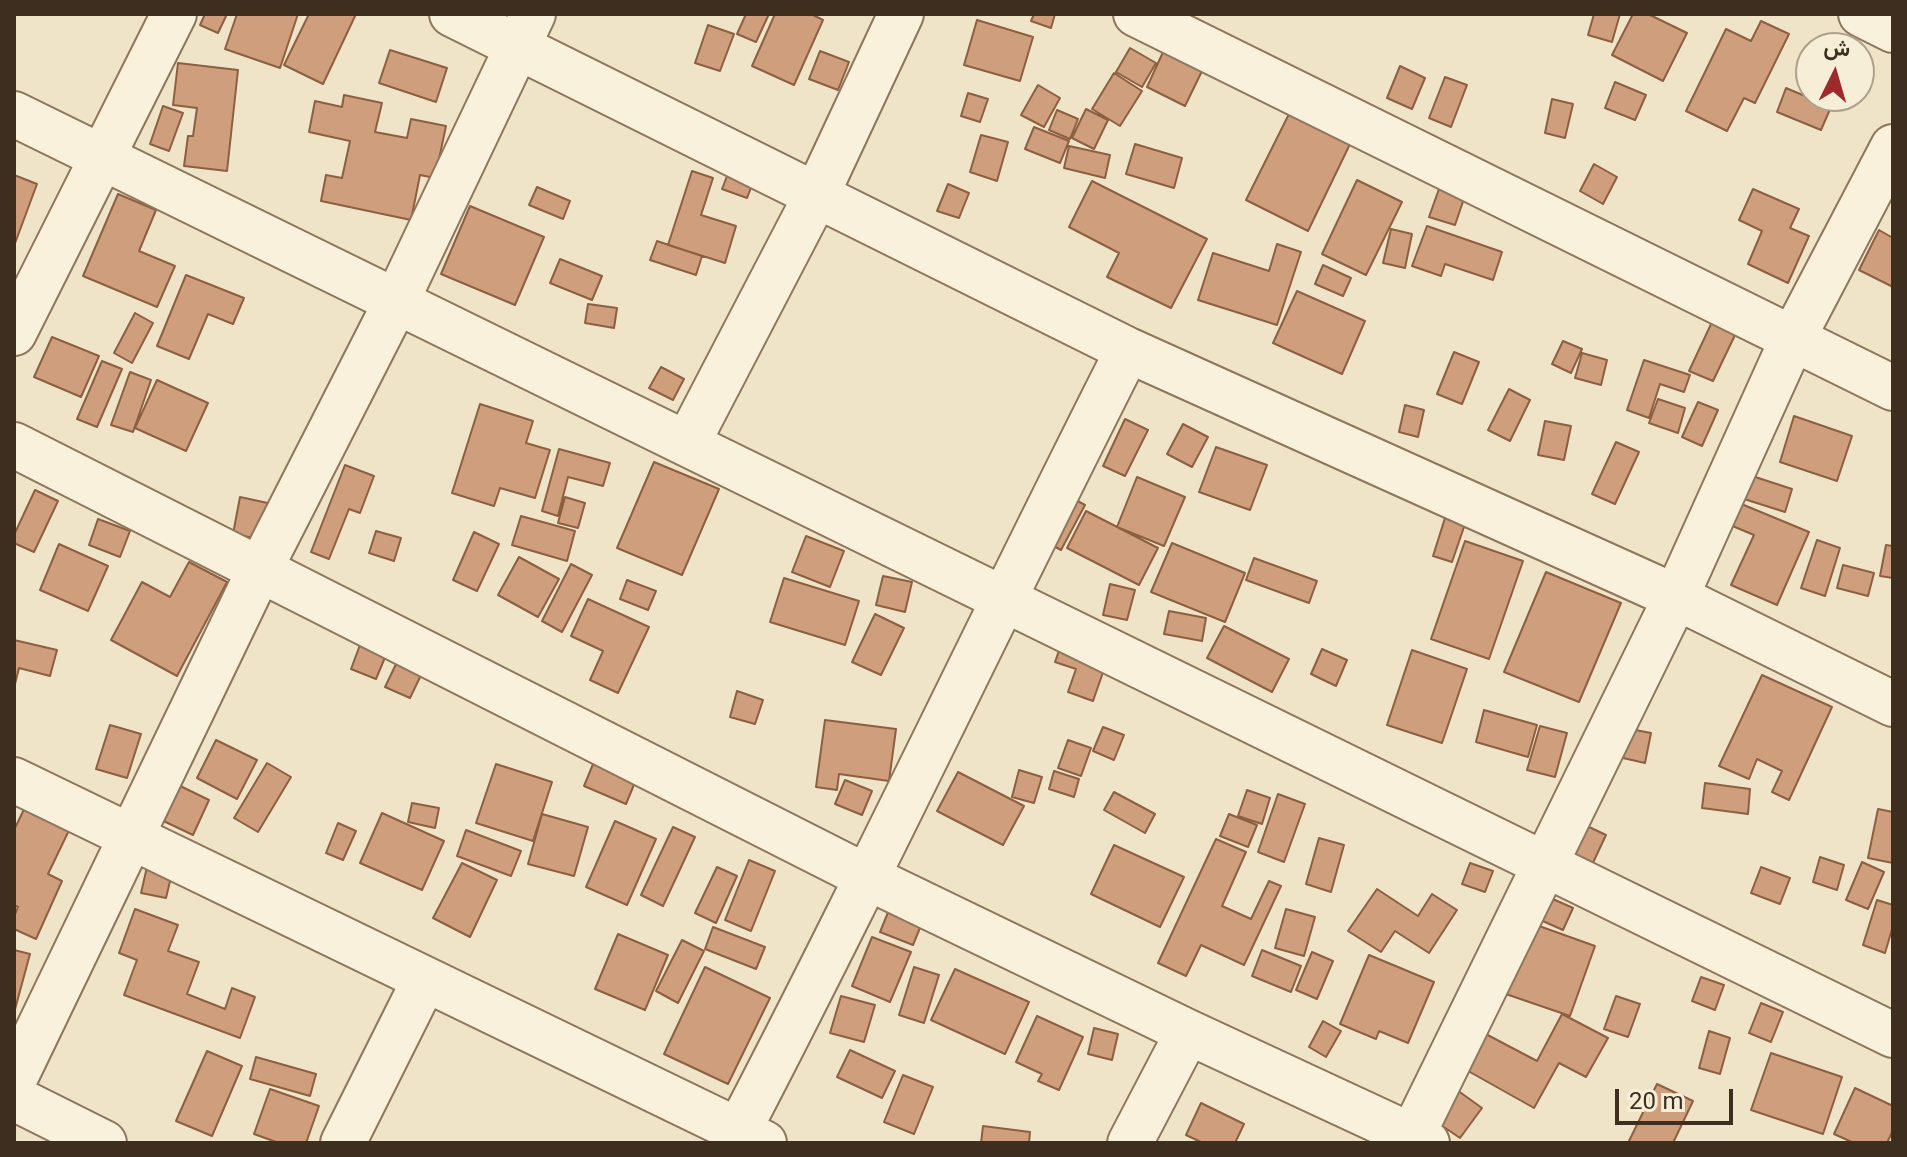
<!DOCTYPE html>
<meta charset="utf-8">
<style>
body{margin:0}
#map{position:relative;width:1907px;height:1157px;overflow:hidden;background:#f0e4c8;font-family:Georgia,Vazirmatn,serif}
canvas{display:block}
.frame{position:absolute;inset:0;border:16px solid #3d2e20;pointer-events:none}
.north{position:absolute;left:1795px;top:32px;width:80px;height:80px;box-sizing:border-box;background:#f7eed8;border:2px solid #ada18e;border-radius:50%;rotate:5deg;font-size:22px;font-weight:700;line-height:32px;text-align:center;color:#3d2e20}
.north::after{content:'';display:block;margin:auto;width:28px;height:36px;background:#9e2a2b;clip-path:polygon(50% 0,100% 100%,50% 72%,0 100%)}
.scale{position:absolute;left:1615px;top:1089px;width:118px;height:36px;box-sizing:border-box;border:4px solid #3d2e20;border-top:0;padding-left:10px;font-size:24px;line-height:28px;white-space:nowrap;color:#3d2e20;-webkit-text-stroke:6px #f7eed8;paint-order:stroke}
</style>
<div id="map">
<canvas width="1907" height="1157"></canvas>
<div class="frame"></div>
<div class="north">ش</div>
<div class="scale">20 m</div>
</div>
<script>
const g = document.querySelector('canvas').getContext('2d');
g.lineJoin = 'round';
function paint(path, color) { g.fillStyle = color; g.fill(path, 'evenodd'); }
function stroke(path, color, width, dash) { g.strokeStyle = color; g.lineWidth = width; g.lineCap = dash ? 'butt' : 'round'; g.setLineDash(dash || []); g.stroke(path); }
const building = new Path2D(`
 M205,14H227L218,33L200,25Z
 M237,14H298L280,68L225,49Z
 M309,14H356L323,84L284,65Z
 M746,14H769L756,42L737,34Z
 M775,14H811L823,20L794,85L752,66Z
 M1034,14H1055L1051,28L1031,21Z
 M1594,14H1620L1612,42L1588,35Z
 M1633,14H1648L1687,33L1663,81L1612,55Z
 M977,20L1033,37L1020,81L964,65Z
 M1761,21L1789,34L1755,103L1744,98L1727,131L1686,111L1726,29L1751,41Z
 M708,25L734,34L720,71L695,63Z
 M1130,48L1156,63L1142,87L1116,72Z
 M390,50L447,68L436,102L379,83Z
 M1164,50L1203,69L1185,106L1147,87Z
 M820,51L849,62L838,90L809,79Z
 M178,63L238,70L227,171L184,166L188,136H193L197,108L173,105Z
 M1400,66L1425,78L1412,109L1387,98Z
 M1114,73L1142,91L1120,126L1092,109Z
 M1445,77L1467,85L1451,127L1429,118Z
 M1615,82L1646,95L1635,120L1605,108Z
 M1038,85L1060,98L1044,127L1021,115Z
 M1786,88L1831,107L1821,130L1777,112Z
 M968,93L988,99L980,122L961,116Z
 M344,95L382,103L375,132L407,138L411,119L446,126L435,178L420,175L411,220L321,201L326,175L342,178L350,141L309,132L315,101L342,107Z
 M1552,99L1573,104L1565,138L1545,133Z
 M163,106L183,113L169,151L150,144Z
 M1086,109L1108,120L1094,149L1072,138Z
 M1057,110L1078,119L1070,139L1049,130Z
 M1290,112L1351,142L1308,231L1246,200Z
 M1034,127L1069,141L1060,163L1025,149Z
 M981,135L1008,142L997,181L970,172Z
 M1135,144L1182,158L1174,188L1126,174Z
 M1069,146L1110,155L1105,178L1064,168Z
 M1594,164L1617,177L1603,204L1580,191Z
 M692,171L713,178L701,215L736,226L725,263L668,245Z
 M729,171L754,180L747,198L722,189Z
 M14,175L37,184L14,246Z
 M1444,175L1469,184L1455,225L1429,217Z
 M1357,180L1402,202L1366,275L1322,254Z
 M1092,181L1207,239L1171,308L1107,277L1119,253L1069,227Z
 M948,184L969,193L959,218L937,211Z
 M537,187L570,201L563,219L529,205Z
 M1753,189L1799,209L1790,228L1809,236L1788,283L1748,264L1762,231L1739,220Z
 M118,194L156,210L139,251L175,266L157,307L83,276Z
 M470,206L544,237L515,305L441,274Z
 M1427,226L1502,252L1493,280L1445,264L1441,276L1412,266Z
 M1391,229L1412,234L1405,268L1383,263Z
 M1879,230L1893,238V287L1859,270Z
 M657,241L702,256L696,275L650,260Z
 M1277,244L1301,252L1277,325L1198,300L1213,253L1269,271Z
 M560,259L602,276L592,300L550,283Z
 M1323,265L1351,278L1343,296L1315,284Z
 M186,275L244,298L233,324L208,314L189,359L157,346Z
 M1297,291L1365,321L1342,374L1273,343Z
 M588,304L617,308L614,328L585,323Z
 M135,313L153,323L132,363L114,353Z
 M1712,322L1736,333L1713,381L1689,371Z
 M52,337L99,356L81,397L34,377Z
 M1563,341L1582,349L1571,373L1552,364Z
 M1454,352L1479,362L1462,404L1437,394Z
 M1582,353L1607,360L1601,385L1575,378Z
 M1644,360L1690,375L1684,392L1660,384L1649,418L1627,410Z
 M102,361L122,369L97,427L77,419Z
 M661,367L684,379L673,400L649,388Z
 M130,372L151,380L133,432L111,425Z
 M157,380L208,403L186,451L135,428Z
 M1509,389L1530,400L1510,441L1488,430Z
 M1658,399L1685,408L1678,433L1649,423Z
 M1698,402L1718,410L1702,446L1682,437Z
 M480,404L533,421L526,443L550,450L535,498L500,488L494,506L452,493Z
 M1405,405L1424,410L1418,437L1399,432Z
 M1794,416L1852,436L1837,481L1780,462Z
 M1125,419L1148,430L1125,476L1103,466Z
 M1545,421L1571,426L1564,460L1538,455Z
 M1183,424L1208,437L1192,467L1167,454Z
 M1616,442L1639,452L1615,504L1592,494Z
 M1216,447L1267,465L1250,510L1199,492Z
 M559,449L610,463L603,486L568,477L558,516L542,511Z
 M654,462L719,489L682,575L617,548Z
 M345,465L374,476L360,513L349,509L329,559L311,552Z
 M1749,475L1792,489L1785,512L1741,498Z
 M1137,477L1185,497L1164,546L1117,527Z
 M35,490L58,501L34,552L14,543V535Z
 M1059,491L1085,505L1061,550L1035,536Z
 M240,497L277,505L270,541L233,534Z
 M565,497L585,503L578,528L558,523Z
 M1739,503L1809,532L1777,605L1731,585L1754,535L1730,525Z
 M1086,511L1158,548L1139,585L1067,548Z
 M521,516L575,531L567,561L512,545Z
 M1445,518L1465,524L1452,562L1433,556Z
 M98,519L130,531L120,557L89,545Z
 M376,531L401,538L394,561L369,553Z
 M474,532L499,544L477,591L453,580Z
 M806,536L844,551L830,587L792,572Z
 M1817,540L1840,548L1825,596L1801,588Z
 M1465,541L1523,561L1489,659L1431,639Z
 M1172,543L1245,573L1225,622L1151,592Z
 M59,544L108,566L88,611L40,590Z
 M1886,545L1893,546V578L1880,576Z
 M519,557L559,579L538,617L498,595Z
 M1254,558L1317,581L1309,603L1246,580Z
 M189,562L227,582L177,676L111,640L142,582L170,597Z
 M571,564L592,575L562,632L542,621Z
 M1843,565L1874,573L1868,596L1837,588Z
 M1546,572L1621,603L1579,702L1504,672Z
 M883,576L912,582L905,612L876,605Z
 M784,578L859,601L845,645L770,622Z
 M627,580L656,591L648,610L620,599Z
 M1110,584L1135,590L1127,620L1103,615Z
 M588,599L649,627L618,693L590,680L603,651L571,636Z
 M1169,611L1206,618L1202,641L1164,634Z
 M875,614L904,628L881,675L852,662Z
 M1224,626L1289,659L1272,692L1207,658Z
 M14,640L57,650L50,676L19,668L14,688Z
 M1062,642L1108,658L1093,701L1068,692L1076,669L1055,662Z
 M360,645L386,655L376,679L351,669Z
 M1322,649L1347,660L1336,686L1311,674Z
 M1412,650L1467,669L1442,743L1387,725Z
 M398,660L423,671L410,698L385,687Z
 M1762,675L1832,707L1789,800L1772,792L1782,771L1757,759L1749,779L1719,766Z
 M737,691L763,700L755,724L730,717Z
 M1484,710L1537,725L1528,757L1476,742Z
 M825,720L896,729L889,781L839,774L837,790L816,787Z
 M110,725L141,734L127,778L96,769Z
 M1540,726L1567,733L1555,777L1527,770Z
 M1103,727L1124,735L1114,760L1093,751Z
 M1630,729L1651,733L1645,763L1623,758Z
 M216,740L257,760L237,799L197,778Z
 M1068,740L1091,748L1081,776L1058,768Z
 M596,757L638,775L626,804L584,786Z
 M267,763L291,777L258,832L234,818Z
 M496,764L552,782L533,841L476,823Z
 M1019,770L1042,777L1034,803L1012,797Z
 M1054,771L1079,779L1074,797L1049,789Z
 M958,772L1024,806L1003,845L937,811Z
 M845,780L872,791L862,815L835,804Z
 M172,782L209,800L193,835L155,817Z
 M1705,783L1750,789L1748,814L1702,808Z
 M1247,790L1270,798L1262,824L1238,816Z
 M1114,792L1155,814L1145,833L1104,810Z
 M1278,794L1305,804L1284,862L1258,852Z
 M28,801L73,822L48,874L62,881L36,939L14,929V917L18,907L14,905V830Z
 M412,803L439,808L435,828L408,822Z
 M1878,809L1893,812V863L1868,858Z
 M382,813L444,841L422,890L360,863Z
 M542,814L588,827L574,876L528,864Z
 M1229,814L1257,825L1248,847L1220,836Z
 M1572,819L1606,835L1591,867L1557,851Z
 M615,821L656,839L627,905L586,887Z
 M338,823L356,831L343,860L326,853Z
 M673,827L695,837L663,906L641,895Z
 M466,830L521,851L511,876L457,856Z
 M1319,838L1344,845L1331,892L1306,884Z
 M1216,839L1246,852L1222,906L1251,919L1269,881L1281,886L1244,965L1201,945L1186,976L1158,963Z
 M1114,845L1184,877L1160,927L1091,894Z
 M1820,857L1844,865L1837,890L1813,882Z
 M749,860L775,871L751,931L725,920Z
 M1862,862L1884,872L1868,909L1846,900Z
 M462,863L497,880L470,937L433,918Z
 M1470,863L1493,871L1485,892L1462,884Z
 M147,867L172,873L166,898L141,893Z
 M717,867L737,876L716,923L695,913Z
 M1761,867L1790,878L1780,904L1751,893Z
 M1377,889L1418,916L1432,894L1457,910L1429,953L1395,931L1381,952L1348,931Z
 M1546,896L1573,908L1563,930L1536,918Z
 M1877,900L1893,905V926L1885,953L1863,945Z
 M135,909L178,925L168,951L199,962L187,994L225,1009L232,988L255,997L240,1038L124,995L137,960L119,953Z
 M1286,909L1315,917L1304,956L1275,948Z
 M889,910L922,923L913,945L880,932Z
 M1525,921L1595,946L1570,1016L1500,992Z
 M713,927L765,947L756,969L705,949Z
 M618,934L668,955L645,1010L595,989Z
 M872,937L911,952L890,1002L852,986Z
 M682,940L704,951L678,1003L656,991Z
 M14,950L30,954L14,1013Z
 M1262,950L1301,966L1291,992L1252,976Z
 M1312,952L1333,961L1317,999L1296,990Z
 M1369,955L1434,982L1408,1043L1379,1031L1376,1039L1340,1024Z
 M705,967L770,998L728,1084L664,1054Z
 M914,967L939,975L924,1023L899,1015Z
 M955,969L1029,1002L1005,1054L931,1020Z
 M1701,977L1724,985L1715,1010L1692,1001Z
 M841,996L875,1005L864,1042L830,1033Z
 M1616,996L1640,1004L1628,1037L1604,1029Z
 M1761,1003L1783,1012L1771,1042L1749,1033Z
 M1562,1014L1608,1038L1586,1077L1559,1063L1534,1108L1461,1067L1480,1031L1537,1061Z
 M1037,1016L1083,1037L1059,1090L1038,1081L1042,1074L1016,1062Z
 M1323,1021L1341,1031L1326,1057L1309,1047Z
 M1094,1028L1118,1034L1112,1060L1088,1054Z
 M1709,1031L1730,1038L1720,1074L1699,1068Z
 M850,1050L895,1071L882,1098L837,1077Z
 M207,1051L242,1066L212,1136L176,1121Z
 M1771,1053L1842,1077L1823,1134L1751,1110Z
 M256,1057L316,1074L310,1096L250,1079Z
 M903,1075L933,1087L914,1134L884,1122Z
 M1657,1084L1693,1101L1673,1143H1628Z
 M1855,1088L1893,1106V1130L1887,1143H1854L1834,1134Z
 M270,1089L319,1106L306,1143H279L254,1134Z
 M1457,1090L1482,1108L1460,1138L1435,1121Z
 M1201,1103L1244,1124L1235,1143H1203L1186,1135Z
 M983,1126L1030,1132L1029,1143H981Z`);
const minor = new Path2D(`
 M452,14L1128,350L1676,597L1893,704
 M1136,14L1893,388
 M1861,14L1893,30
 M14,114C639,425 1267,728 1893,1035
 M14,333L174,14
 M687,444L816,196L901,14
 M14,445L869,878L1188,1032L1427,1143
 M14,780L764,1143
 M14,1080L259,571L396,302L533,14
 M14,1098L104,1143
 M1412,1136L1676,597L1792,340L1893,147
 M343,1143L425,979
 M732,1143C869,881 994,614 1128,350
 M1130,1143L1188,1032`);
paint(building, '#cf9f7d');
stroke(building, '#8d5f41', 2);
stroke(minor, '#8d765c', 48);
stroke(minor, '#faf1dc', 44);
</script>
